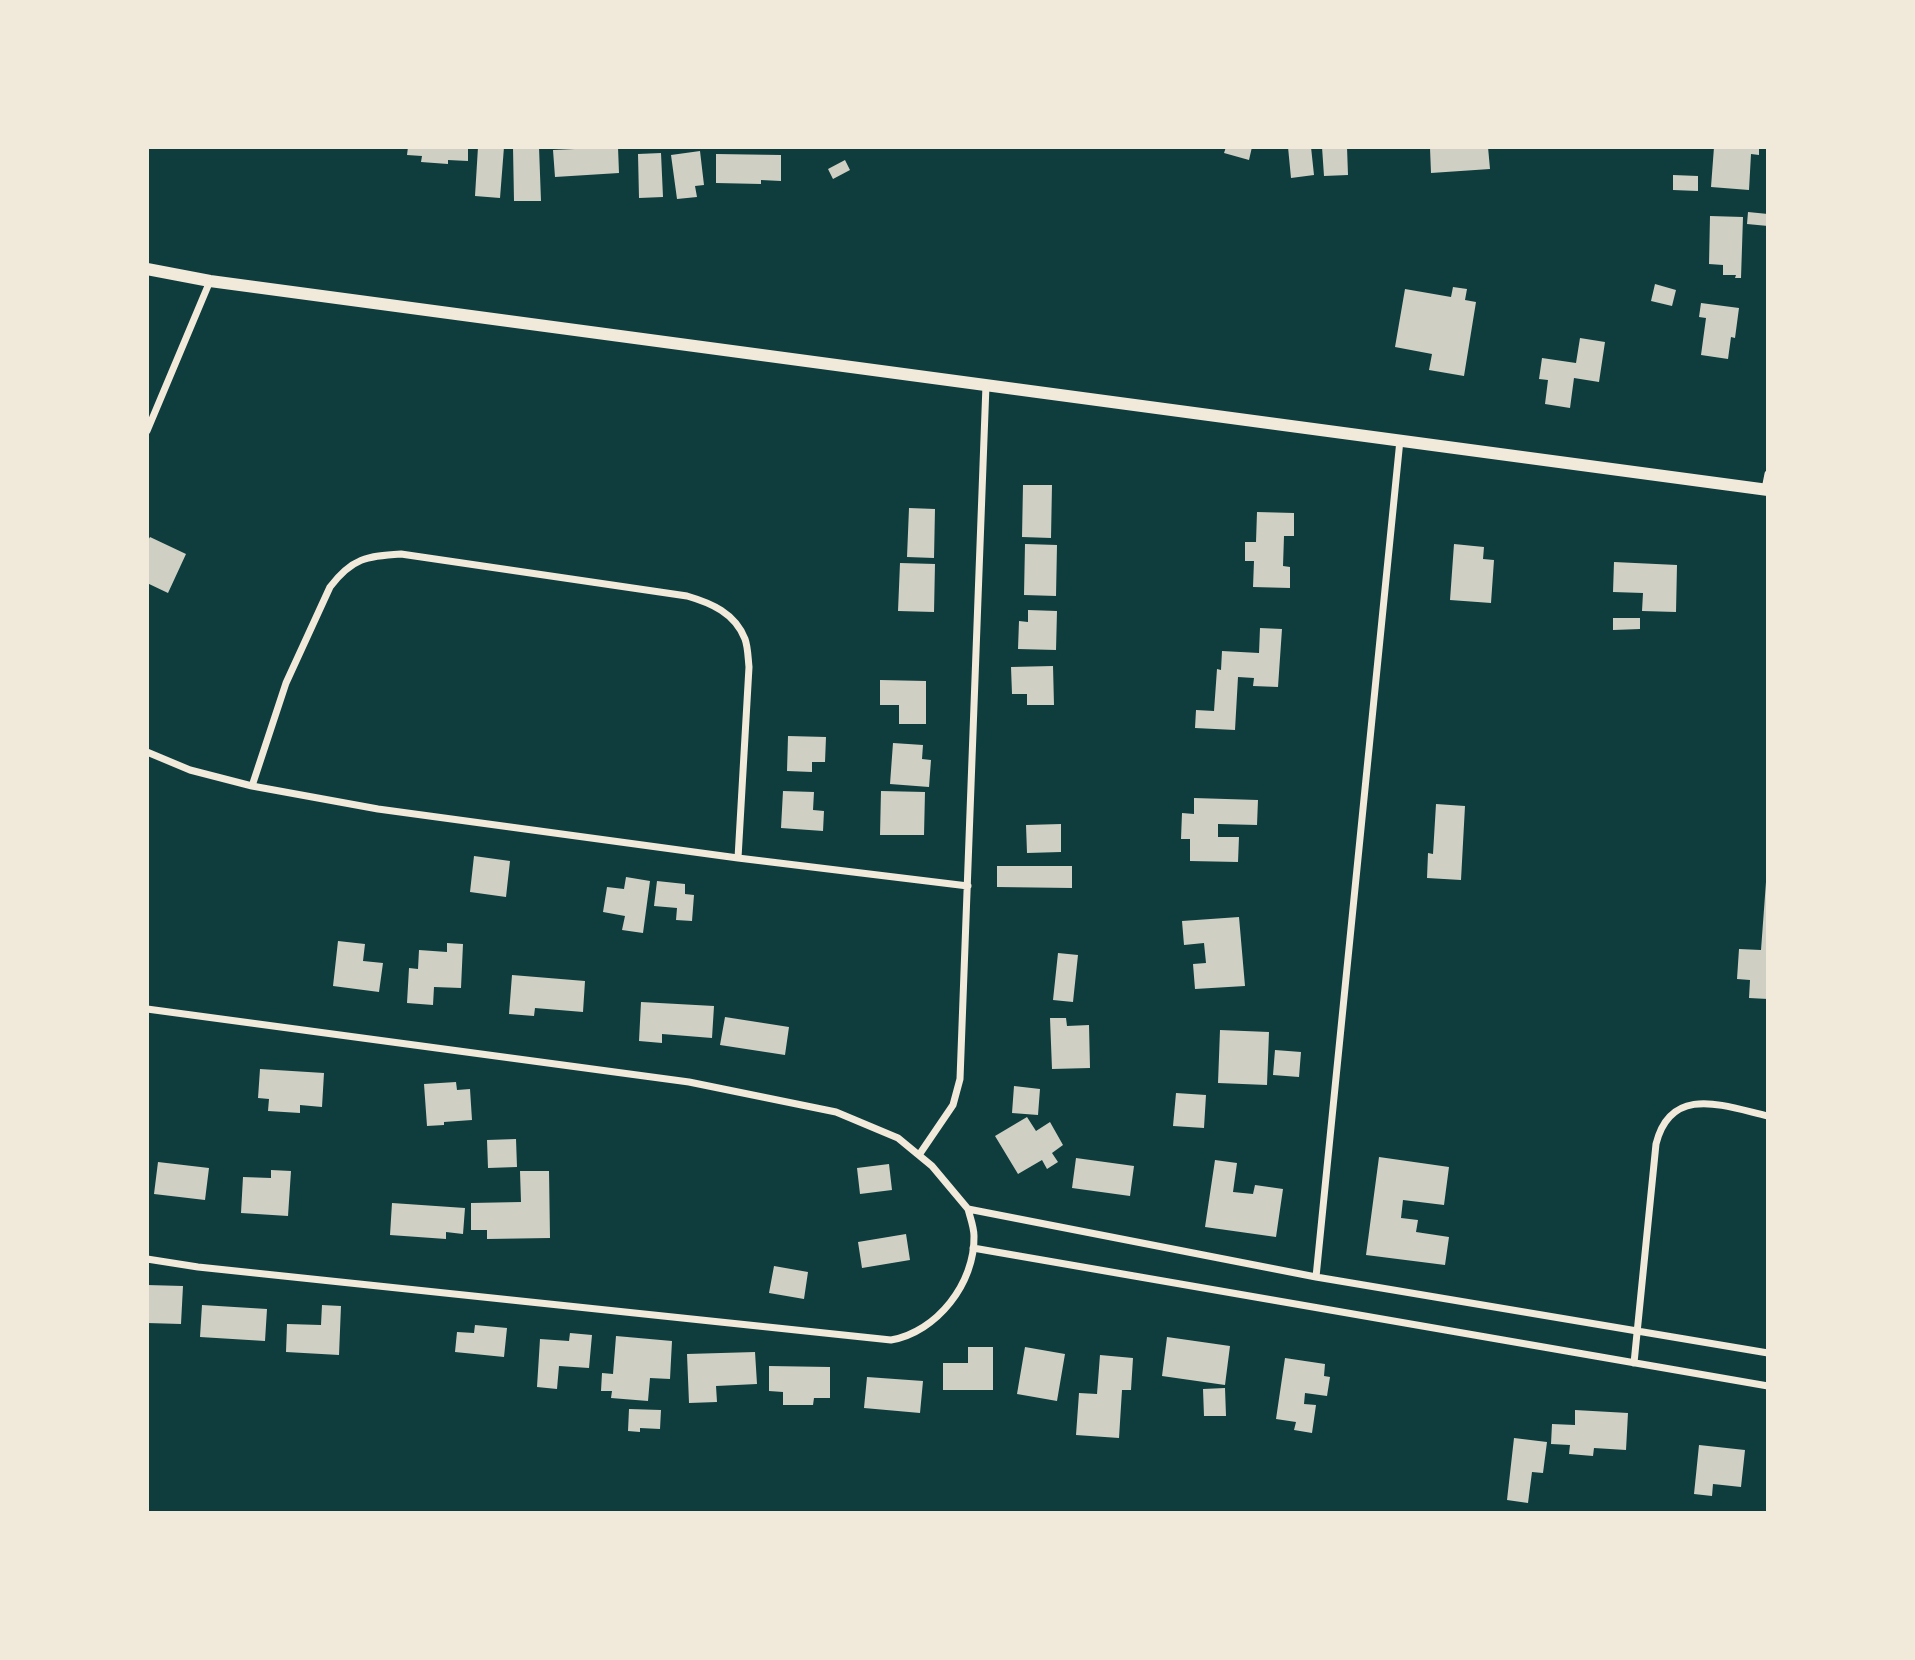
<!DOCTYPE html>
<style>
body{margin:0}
#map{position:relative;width:1915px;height:1660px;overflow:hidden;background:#0f3d3e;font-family:Ubuntu,sans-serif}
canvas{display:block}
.frame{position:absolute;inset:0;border:149px solid #f1e9da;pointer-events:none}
</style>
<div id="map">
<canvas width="1915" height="1660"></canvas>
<div class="frame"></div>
</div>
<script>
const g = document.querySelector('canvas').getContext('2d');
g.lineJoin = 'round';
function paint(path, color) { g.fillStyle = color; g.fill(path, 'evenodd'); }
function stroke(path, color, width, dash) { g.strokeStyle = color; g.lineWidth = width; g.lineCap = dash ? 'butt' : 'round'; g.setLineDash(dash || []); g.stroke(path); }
const building = new Path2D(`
 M408,147H468V161L448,160V164L421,162L422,156L407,155Z
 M478,147H504L500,198L475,196Z
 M513,147H539L541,201H514Z
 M618,147L619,173L555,177L553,150Z
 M1226,147H1252L1249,160L1224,153Z
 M1288,147H1311L1314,175L1291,178Z
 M1322,147H1347L1348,175L1324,176Z
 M1488,147L1490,169L1431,173L1430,148Z
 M1714,147H1759V155L1751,154L1749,190L1711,187Z
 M700,151L704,185L695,186L697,197L677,199L671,155Z
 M661,153L663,197L639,198L638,154Z
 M716,154L781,155V181L761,180V184L716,183Z
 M845,160L850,170L833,179L828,169Z
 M1673,175L1698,176V191L1673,190Z
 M1748,212L1768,214V226L1747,224Z
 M1710,216L1743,217L1741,278H1735L1736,275H1723V265L1709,264Z
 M1655,284L1676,290L1672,306L1651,301Z
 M1453,287L1467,289L1465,300L1476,302L1464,376L1429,370L1432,354L1395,347L1405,289L1451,297Z
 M1701,303L1739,308L1735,338L1731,337L1728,359L1701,355L1706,318L1699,317Z
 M1580,338L1605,342L1599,382L1574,378L1570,408L1545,404L1548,380L1539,379L1542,358L1576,363Z
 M1023,485H1052L1051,538L1022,537Z
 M909,508L935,509L934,558L907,557Z
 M1257,512L1294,513V536H1284L1283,566L1290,567V588L1253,587L1254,561H1245V542H1256Z
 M150,537L186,554L168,593L147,583V542Z
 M1025,544L1057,545L1056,596L1024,595Z
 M1454,544L1484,547L1483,559L1494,560L1491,603L1450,600Z
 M1614,562L1677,565L1676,612L1642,611L1643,593L1613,592Z
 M900,563L935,564L934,612L898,611Z
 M1028,610L1057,611L1056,650L1018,649L1019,621L1028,622Z
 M1613,618H1640V629L1613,630Z
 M1260,628L1282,629L1278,687L1253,686L1254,678L1238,677L1235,730L1195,728L1196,710L1214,711L1217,669L1221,670L1222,651L1259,653Z
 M1053,666L1054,705H1027V694H1012L1011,667Z
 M880,680L926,681V724H899V705H880Z
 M788,736L826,737L825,762H812V772L787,771Z
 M893,743L923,745L922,759L931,760L929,787L890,784Z
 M783,791L814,792L813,810L824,811L823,831L781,828Z
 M881,791L925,792L924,835H880Z
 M1194,798L1258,800L1257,825L1218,824V837H1239L1238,862L1190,861V839H1181L1182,813L1194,814Z
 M1436,804L1465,806L1461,880L1427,878L1428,853L1433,854Z
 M1061,824V852L1027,853L1026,825Z
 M474,856L510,861L506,897L470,892Z
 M997,866H1072V888L997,887Z
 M626,877L650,881L643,933L622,930L625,916L603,912L607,887L624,889Z
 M657,881L685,884V894L694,895L692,921L676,920L677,908L654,906Z
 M1766,882H1768V999L1749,998L1750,980L1737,979L1739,949L1761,950Z
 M1239,917L1245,986L1195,989L1193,964L1206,963L1204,943L1184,945L1182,921Z
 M338,941L365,944L363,961L383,963L379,992L333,986Z
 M447,943L463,944L461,988L434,987L433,1005L407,1003L409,968L418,969L419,950L447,952Z
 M1058,953L1078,955L1073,1002L1053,1000Z
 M512,975L585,981L583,1012L535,1008L534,1016L509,1014Z
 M641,1002L714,1006L712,1038L662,1034V1043L639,1041Z
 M725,1017L789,1027L785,1055L720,1045Z
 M1050,1018H1066L1067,1026L1089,1025L1090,1068L1052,1069Z
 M1220,1030L1269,1032L1267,1085L1218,1083Z
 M1275,1050L1301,1052L1299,1077L1273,1075Z
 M260,1069L324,1073L322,1107L300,1105V1113L268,1111L269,1099L258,1098Z
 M456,1082L457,1090L470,1089L472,1120L444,1122V1125L427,1126L424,1084Z
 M1014,1086L1040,1089L1038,1115L1012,1113Z
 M1176,1093L1206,1095L1204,1128L1173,1126Z
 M1027,1117L1036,1131L1050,1122L1063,1145L1052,1153L1058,1162L1047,1169L1042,1160L1018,1174L995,1136Z
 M516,1139L517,1167L488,1168L487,1140Z
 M1379,1157L1449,1167L1444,1205L1403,1200L1401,1218L1418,1220L1416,1232L1449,1237L1445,1265L1366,1255Z
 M1076,1158L1134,1166L1130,1196L1072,1188Z
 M1215,1160L1237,1163L1233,1192L1253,1194L1255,1185L1283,1189L1276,1237L1205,1227Z
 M158,1162L209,1168L205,1200L154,1194Z
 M889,1164L892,1190L860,1194L857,1168Z
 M271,1170L291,1171L288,1216L241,1213L243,1177L271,1178Z
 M520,1171H549L550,1238L487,1239V1230H471V1203L521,1202Z
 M392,1203L465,1208L463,1234L446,1232V1239L390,1235Z
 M906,1234L910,1260L862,1268L858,1242Z
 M774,1266L808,1272L804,1299L769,1293Z
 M147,1285L183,1286L181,1324L147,1323Z
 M202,1305L267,1309L265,1341L200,1337Z
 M322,1305L341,1306L339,1355L286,1352L287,1324L321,1325Z
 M475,1325L507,1328L504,1357L455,1352L457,1332L474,1333Z
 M570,1333L592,1335L589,1368L559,1366L557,1389L537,1387L540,1339L569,1341Z
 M616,1336L672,1341L670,1379L650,1378L648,1401L611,1398L612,1391H601L602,1373L613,1374Z
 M1167,1337L1230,1346L1225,1385L1162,1376Z
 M968,1347H993V1390H943V1363H968Z
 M1025,1347L1065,1354L1057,1401L1017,1394Z
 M755,1352L757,1384L716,1386L717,1402L689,1403L687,1354Z
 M1100,1355L1133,1358L1131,1390H1122L1119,1438L1076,1435L1079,1393L1097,1394Z
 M1285,1358L1325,1364L1324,1376L1330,1377L1327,1396L1305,1393L1304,1404L1316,1405L1312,1433L1294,1430L1296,1422L1276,1419Z
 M769,1366L830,1367V1398H814L813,1405H783V1392L769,1391Z
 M867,1377L923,1381L920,1413L864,1408Z
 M1225,1388L1226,1416H1204L1203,1389Z
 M629,1409L661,1410L660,1429L640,1428V1432L628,1431Z
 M1575,1410L1628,1413L1626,1450L1594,1448L1593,1456L1569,1454L1570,1445L1551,1444L1552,1424L1575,1425Z
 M1514,1438L1547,1442L1543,1473L1532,1472L1528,1503L1507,1500Z
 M1699,1445L1745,1450L1741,1487L1713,1484L1712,1496L1694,1494Z`);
const minor = new Path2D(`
 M147,431L210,281
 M1765,489L1768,474
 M147,752L190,770L252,786L378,809L738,858L968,886
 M252,786L286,683L330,587C352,558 367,556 401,554L687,596C711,603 735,613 745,639C748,647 748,658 749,667L738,858
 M147,1009L689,1082L836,1112L898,1138L932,1166L968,1209
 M919,1155L953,1105L960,1079L986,385
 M968,1209L1316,1277L1768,1353
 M973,1248L1768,1386
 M147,1259L198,1267L891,1340C937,1332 975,1283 974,1236C974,1227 970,1217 968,1209
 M1316,1277L1400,440
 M1634,1363L1656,1144C1671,1084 1724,1106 1768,1116`);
const secondary = new Path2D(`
 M147,269L210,281L1768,490`);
paint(building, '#cfcfc3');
stroke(minor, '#f1e9da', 7);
stroke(secondary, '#f1e9da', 12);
</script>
